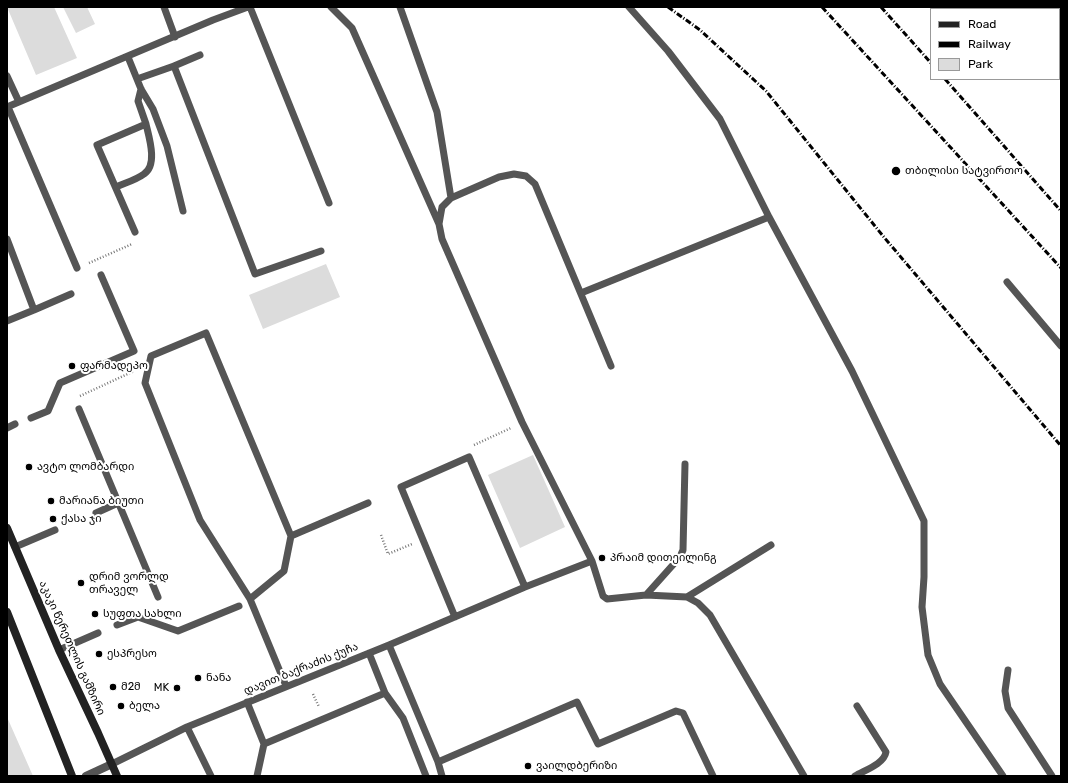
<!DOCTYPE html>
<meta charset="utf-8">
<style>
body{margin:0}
#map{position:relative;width:1068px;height:783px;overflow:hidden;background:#fff;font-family:Rubik,sans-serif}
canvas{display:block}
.frame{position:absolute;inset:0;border:8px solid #000;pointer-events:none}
.legend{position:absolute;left:930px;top:8px;width:130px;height:72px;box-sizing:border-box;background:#fff;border:1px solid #999;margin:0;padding:5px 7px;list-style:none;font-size:12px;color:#000}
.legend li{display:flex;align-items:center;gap:8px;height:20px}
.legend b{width:20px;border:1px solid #999}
</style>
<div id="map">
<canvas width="1068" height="783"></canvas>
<div class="frame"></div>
<ul class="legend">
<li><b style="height:5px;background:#222"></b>Road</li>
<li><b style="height:5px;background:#000"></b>Railway</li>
<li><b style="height:11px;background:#dcdcdc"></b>Park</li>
</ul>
</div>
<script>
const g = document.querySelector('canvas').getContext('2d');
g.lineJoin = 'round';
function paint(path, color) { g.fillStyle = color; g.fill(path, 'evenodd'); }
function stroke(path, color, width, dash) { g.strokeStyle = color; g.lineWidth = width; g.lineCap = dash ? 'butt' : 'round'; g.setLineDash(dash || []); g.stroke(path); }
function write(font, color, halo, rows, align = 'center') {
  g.font = font + ' Rubik,"Noto Sans Georgian",sans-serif'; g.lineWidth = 4; g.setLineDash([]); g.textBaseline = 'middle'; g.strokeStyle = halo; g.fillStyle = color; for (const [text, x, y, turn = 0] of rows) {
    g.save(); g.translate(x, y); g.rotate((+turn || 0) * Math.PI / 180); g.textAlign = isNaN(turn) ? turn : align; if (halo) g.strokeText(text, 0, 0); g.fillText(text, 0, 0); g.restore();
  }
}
const green = new Path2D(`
 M7,7H54L77,58L36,75Z
 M63,7H87L95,24L76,33Z
 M326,264L340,297L263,329L249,295Z
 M533,455L565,527L520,548L488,475Z
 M7,717L33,776H7Z`);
const path = new Path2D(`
 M89,263L132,244
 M80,396L132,372L129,367
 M474,445L511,428
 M381,535L388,554L412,544
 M313,694L319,707`);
const lane = new Path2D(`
 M164,7L175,37
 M250,7L329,203
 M331,7L352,28L439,224
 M400,7L437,112L451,198
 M629,7L668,51L720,119L769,217L852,371L924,521V577L922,607L928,655L940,684L1003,776
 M128,57L141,89L153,109L167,146L183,211
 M174,66L200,55
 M7,76L19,102
 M137,79L174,66L255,274L321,251
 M7,107L213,20L248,7
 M8,107L77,268
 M116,187C125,183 136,180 144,174C158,165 149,137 146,124
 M135,232L97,145L146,124L138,101L141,89
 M7,239L34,310L7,321
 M1007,282L1061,346
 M581,293L769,217
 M34,310L71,294
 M79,409L158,597
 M31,418L48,411L60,383L134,351L101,275
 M7,428L15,424
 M96,513L118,503
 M291,536L368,503
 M15,547L55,530
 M592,561L522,422L442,239L439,224L442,207L451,198L499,177L514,174L526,176L535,184L611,366
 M646,595L680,557L683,550L685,464
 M687,597L771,545
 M250,599L200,520L145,383L151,356L206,333L291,536L284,571L250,599L286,686
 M455,617L401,487L469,457L525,587
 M117,625L138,617L178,631L239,606
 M389,645L438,762L442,776
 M59,650L98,633
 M369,653L385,693L403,718L426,776
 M1008,670L1005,691L1008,708L1052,776
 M247,702L264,744L257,776
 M187,727L211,776
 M264,744L385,693
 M438,762L577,702L598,744L676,711L683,713L713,776
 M112,764L187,727L389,645L525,587L592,561L603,596L607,599L646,595L687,597L698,603L710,615L804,776
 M855,776C865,770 884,764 886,752L857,706`);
const street = new Path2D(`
 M86,776L112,764`);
const secondary = new Path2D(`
 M7,528L59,650L98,733L117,776
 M7,612L72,776`);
const rail = new Path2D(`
 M668,7L700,30L766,91L883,236L1061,446
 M822,7L1061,268
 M881,7L931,63
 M945,79L1061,211`);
const markers = [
 [896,171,5,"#000"],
 [72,366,4,"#000"],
 [29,467,4,"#000"],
 [51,501,4,"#000"],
 [53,519,4,"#000"],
 [602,558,4,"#000"],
 [81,583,4,"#000"],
 [95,614,4,"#000"],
 [99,654,4,"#000"],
 [198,678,4,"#000"],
 [113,687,4,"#000"],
 [177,688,4,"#000"],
 [121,706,4,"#000"],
 [528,766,4,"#000"]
];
const poiNames = [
 ["თბილისი სატვირთო",905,171],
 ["ფარმადეპო",80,366],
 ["ავტო ლომბარდი",37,467],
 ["მარიანა ბიუთი",59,501],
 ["ქასა ჯი",61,519],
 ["პრაიმ დითეილინგ",610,558],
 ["დრიმ ვორლდ",89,577],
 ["თრაველ",89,590],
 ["სუფთა სახლი",103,614],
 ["ესპრესო",107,654],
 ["ნანა",206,678],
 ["მ2მ",121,687],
 ["MK",169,688,"right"],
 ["ბელა",129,706],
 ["ვაილდბერიზი",536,766]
];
const streetNames = [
 ["აკაკი წერეთლის გამზირი",72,648,66],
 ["დავით ბაქრაძის ქუჩა",301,669,-22]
];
paint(green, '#dcdcdc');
stroke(path, '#777', 2.5, [1, 2]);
stroke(lane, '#555', 7);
stroke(street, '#555', 8);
stroke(secondary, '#222', 8);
stroke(rail, '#000', 3, [6, 2, 1, 2]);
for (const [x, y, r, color] of markers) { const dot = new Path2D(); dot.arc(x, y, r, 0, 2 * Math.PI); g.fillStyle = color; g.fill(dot); stroke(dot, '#fff', 1.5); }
write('11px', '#000', '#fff', poiNames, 'left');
write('11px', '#000', '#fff', streetNames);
</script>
